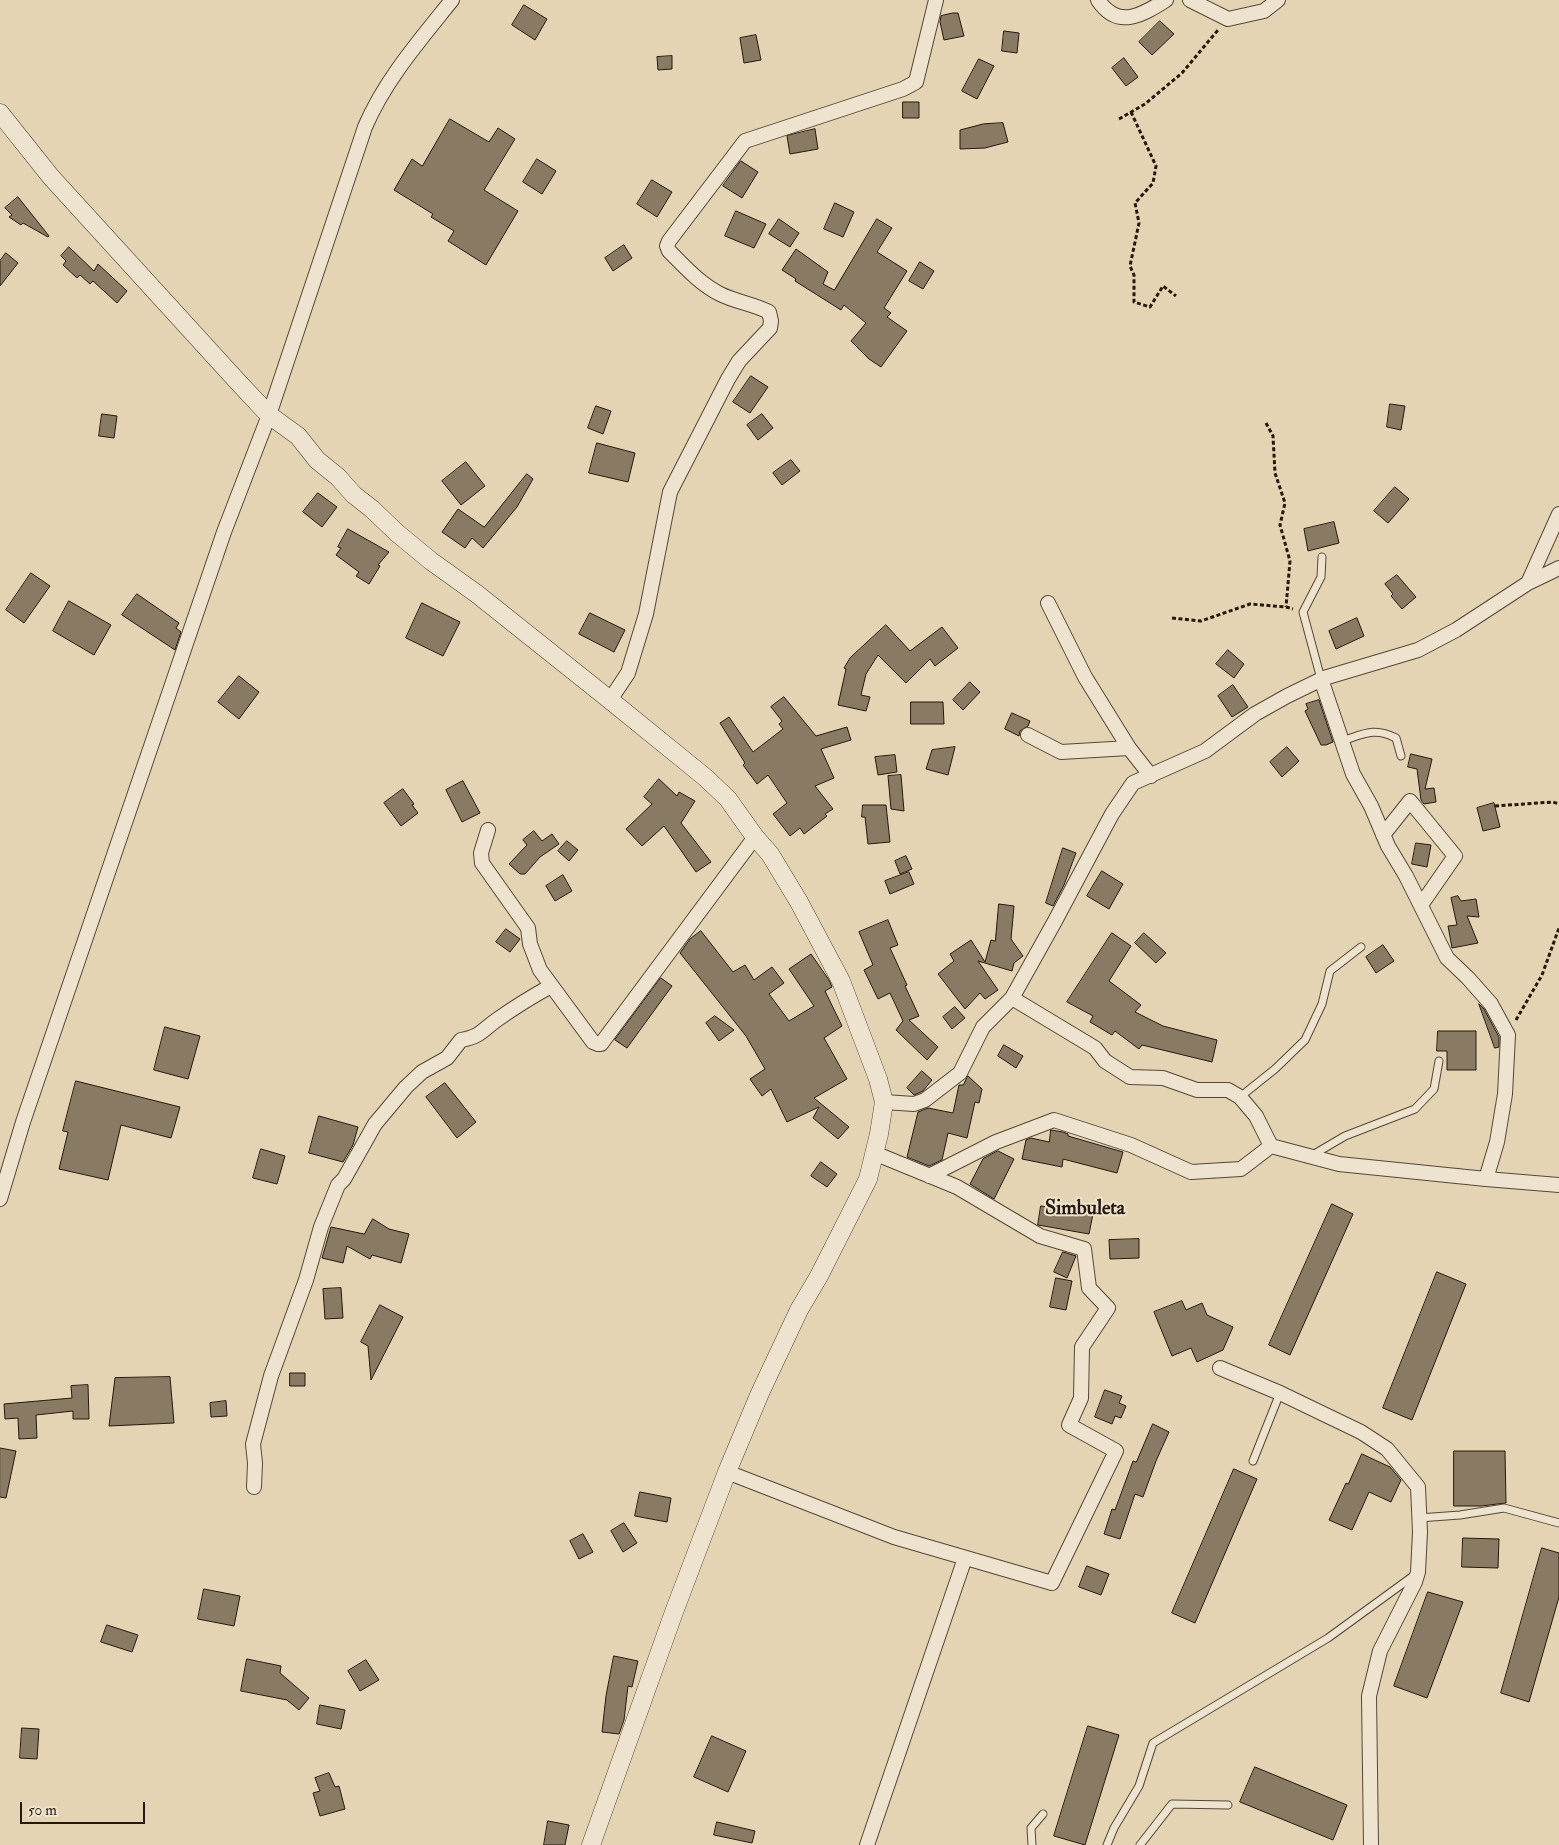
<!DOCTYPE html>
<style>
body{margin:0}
#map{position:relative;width:1559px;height:1845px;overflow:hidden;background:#e5d4b4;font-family:"IM FELL Double Pica",serif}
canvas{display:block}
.scale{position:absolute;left:20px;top:1802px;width:125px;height:22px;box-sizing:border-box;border:2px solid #25180d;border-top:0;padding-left:6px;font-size:15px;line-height:18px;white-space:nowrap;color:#25180d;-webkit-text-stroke:4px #eee3ce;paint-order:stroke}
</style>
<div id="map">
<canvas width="1559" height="1845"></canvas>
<div class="scale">50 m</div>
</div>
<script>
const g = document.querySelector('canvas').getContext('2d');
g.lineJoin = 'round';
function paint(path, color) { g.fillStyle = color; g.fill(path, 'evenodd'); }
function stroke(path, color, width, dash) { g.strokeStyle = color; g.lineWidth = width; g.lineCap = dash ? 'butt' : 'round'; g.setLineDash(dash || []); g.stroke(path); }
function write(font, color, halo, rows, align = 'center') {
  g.font = font + ' "IM FELL Double Pica",serif'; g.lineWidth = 4; g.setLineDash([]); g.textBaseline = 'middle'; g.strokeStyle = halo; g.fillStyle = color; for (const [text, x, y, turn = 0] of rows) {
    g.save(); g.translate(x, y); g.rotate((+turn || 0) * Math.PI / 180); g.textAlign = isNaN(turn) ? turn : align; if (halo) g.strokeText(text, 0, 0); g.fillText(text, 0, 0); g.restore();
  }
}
const building = new Path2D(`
 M524,5L547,19L535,40L512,25Z
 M953,13H958L964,36L944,40L940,22L941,16Z
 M1160,21L1174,34L1152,55L1139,42Z
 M1004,31L1019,33L1017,53L1002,51Z
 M756,35L761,60L744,63L740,38Z
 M672,56V69L658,70L657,57Z
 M1124,58L1138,77L1126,86L1112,68Z
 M979,59L994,66L977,99L962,91Z
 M903,102H919V118H903Z
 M450,119L489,142L498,128L515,139L484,190L518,211L486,265L448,241L454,231L431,217L433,214L394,190L412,159L422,166Z
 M1003,123L1008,142L985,148L960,149V130L983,124Z
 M815,129L818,149L790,154L787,136Z
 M537,159L556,171L542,194L523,182Z
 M741,161L758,172L742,198L723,186Z
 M652,180L672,192L657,217L637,204Z
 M18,197L49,236L48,237L23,223L21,225L9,217L12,215L5,208Z
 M835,203L854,212L843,237L824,229Z
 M736,211L766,224L754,248L725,236Z
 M779,219L799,233L790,247L769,234Z
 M877,219L892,228L877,252L907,271L884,308L891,313L887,317L907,331L881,367L869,359L851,341L866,323L844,305L841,310L795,281L796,279L782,270L796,249L828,272L823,284L834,290Z
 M624,245L632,258L613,271L605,258Z
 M69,247L94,271L98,264L127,291L117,303L93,281L90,284L80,275L77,278L63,265L66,261L61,256Z
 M6,253L18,263L0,286V261Z
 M920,262L934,271L923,289L909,281Z
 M751,376L768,387L750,413L733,402Z
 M1390,404L1405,406L1401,430L1387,427Z
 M596,406L611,411L603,434L588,428Z
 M102,414L117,416L114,438L99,436Z
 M762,414L773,428L758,440L747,425Z
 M597,443L635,453L628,482L589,473Z
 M791,460L800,471L782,485L773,473Z
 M466,462L485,486L461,505L442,481Z
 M527,474L533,479L517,507L483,548L472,538L465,548L442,532L458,509L484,527Z
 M1395,487L1409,499L1388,523L1374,511Z
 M318,493L337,507L322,527L303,512Z
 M1334,522L1339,543L1308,551L1304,529Z
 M348,529L389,552L378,565L380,566L369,584L356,576L359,572L336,555L341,548L338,547Z
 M31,573L50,586L24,623L6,610Z
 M1397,575L1416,597L1402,609L1391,596L1393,594L1385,584Z
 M137,594L179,623L176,628L181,632L175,650L122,615Z
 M69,601L111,625L94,655L53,631Z
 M422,603L460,622L443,656L406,638Z
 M590,613L625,630L614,652L579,634Z
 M1357,618L1364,636L1336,649L1329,631Z
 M886,625L910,651L942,627L958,648L935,666L930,659L906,683L878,655L866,674L861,695L870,697L866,711L838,705L846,669L844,668L850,658Z
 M1228,650L1244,664L1234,678L1216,664Z
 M239,676L259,692L239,719L218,702Z
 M970,682L980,692L963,710L953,700Z
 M1233,685L1248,707L1232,717L1218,696Z
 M784,697L816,736L847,727L851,740L821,749L834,778L815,786L833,809L825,814L827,816L804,834L800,828L790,836L773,814L787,803L768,775L757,784L743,765L745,763L720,723L729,717L753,752L783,729L779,724L782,721L771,707Z
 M1319,700L1333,742L1326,745H1321L1305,711L1308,709L1306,704Z
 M911,702H943L944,724H911Z
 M1012,713L1030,721L1028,726L1020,731L1019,736L1005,729Z
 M955,747L948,775L926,769L932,750Z
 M1287,747L1299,761L1282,777L1270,762Z
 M1411,754L1432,759L1425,789L1434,788L1436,802L1424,804L1421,800L1417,769L1408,767Z
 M895,755L897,772L878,775L875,757Z
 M901,775L904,811L891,809L888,776Z
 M659,779L677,796L679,792L695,801L681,823L711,862L696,872L664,826L642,846L626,829L652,804L644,797Z
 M463,781L480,813L462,822L446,790Z
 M403,789L414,804L412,805L418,813L401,826L384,803Z
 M1494,803L1500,827L1483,831L1477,808Z
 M863,805H886L890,842L868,844L865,817H862Z
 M534,831L542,841L552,834L559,844L540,857L525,874H520L509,864L527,845L523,840Z
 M567,841L578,850L569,861L558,851Z
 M1416,843L1431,845L1427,867L1412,864Z
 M1063,848L1076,853L1064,885L1053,906L1046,903Z
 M906,856L912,869L900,874L895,861Z
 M1102,871L1123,884L1109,909L1087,896Z
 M909,872L914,884L890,894L885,881Z
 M563,875L572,891L555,901L546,886Z
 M1458,896L1461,901L1476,899L1479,917L1467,916L1478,943L1452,948L1448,926L1457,925L1451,898Z
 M999,904L1014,906L1011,939L1023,956L1014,963L1012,971L978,961L998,990L985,999L980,993L965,1009L938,974L954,961L950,954L971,940L985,962L991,940L995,941Z
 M888,920L898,945L890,948L907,985L905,986L919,1016L909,1020L938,1047L927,1060L896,1030L903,1021L890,993L878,999L864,970L873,965L859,932Z
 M506,929L520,939L510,952L496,942Z
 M701,931L733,972L745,965L754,980L772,967L784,983L769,994L789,1021L814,1006L789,969L811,954L829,980L832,987L825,991L842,1026L824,1038L847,1079L814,1098L849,1127L838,1139L813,1118L819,1107L787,1122L771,1089L762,1096L750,1079L765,1069L746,1036L680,953L690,939Z
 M1112,933L1131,946L1109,981L1141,1005L1135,1012L1163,1026L1217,1040L1212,1062L1142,1045L1139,1049L1115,1031L1112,1035L1090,1022L1093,1016L1067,1002Z
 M1144,933L1166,953L1156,963L1135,943Z
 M1383,945L1394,961L1376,973L1366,957Z
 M661,978L672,986L627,1048L615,1040Z
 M1479,1004L1484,1009L1499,1037V1047L1495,1048Z
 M955,1007L965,1018L952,1029L943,1017Z
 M715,1016L734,1030L719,1041L706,1023Z
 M165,1027L200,1036L188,1079L154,1070Z
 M1438,1031H1476V1070H1447V1051H1437Z
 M1004,1045L1023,1056L1016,1068L998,1056Z
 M922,1071L932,1080L923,1091L914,1095L907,1088Z
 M968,1076L982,1089L979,1103L975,1102L967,1138L948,1133L942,1160L929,1166L907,1157L918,1112L928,1108L953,1113L959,1085H963Z
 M76,1081L180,1107L171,1138L121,1125L108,1180L59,1169L68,1132L63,1131Z
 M445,1083L476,1122L457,1138L426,1097Z
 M319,1116L358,1127L353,1145L343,1162L309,1153Z
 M1051,1130L1063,1132L1068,1134V1136L1123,1152L1117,1173L1063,1159L1062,1167L1022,1159L1026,1140L1031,1138L1049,1142Z
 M261,1149L285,1156L277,1184L253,1178Z
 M998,1151L1014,1159L994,1199L970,1184L983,1159Z
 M821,1162L837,1174L827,1187L811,1176Z
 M1332,1204L1353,1214L1290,1355L1269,1345Z
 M1041,1206L1093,1214L1089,1234L1038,1225Z
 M373,1219L389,1229L409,1234L401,1263L372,1255L370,1259L347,1246L343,1263L322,1258L331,1227L364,1234Z
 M1139,1239V1258L1110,1259L1109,1240Z
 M1063,1252L1076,1256L1067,1278L1054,1272Z
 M1437,1272L1466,1284L1412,1420L1383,1408Z
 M1056,1278L1072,1281L1066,1310L1050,1307Z
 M341,1288L343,1318L325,1319L323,1289Z
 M1182,1301L1186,1310L1202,1303L1207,1315L1233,1327L1223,1350L1197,1362L1191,1348L1172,1356L1154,1312Z
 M380,1305L403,1317L371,1380L368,1346L361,1342Z
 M290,1373H305V1386H290Z
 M170,1377L174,1423L109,1426L115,1378Z
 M88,1385L89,1419H73V1411L36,1415L37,1438L19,1439L18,1418L5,1419L4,1404L72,1398L71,1386Z
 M1105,1390L1122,1396L1119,1403L1126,1406L1121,1418L1115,1416L1112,1424L1095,1417Z
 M226,1401L227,1416L211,1417L210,1403Z
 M1153,1424L1169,1432L1156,1461L1143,1497L1135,1494L1120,1539L1104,1534L1112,1509L1115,1510L1133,1461L1136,1462Z
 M0,1448L16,1451L6,1498L0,1497Z
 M1454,1451H1505L1506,1503L1481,1506H1454Z
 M1362,1454L1390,1467L1401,1480L1391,1502L1369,1492L1352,1530L1329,1520L1346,1483L1348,1484Z
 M1234,1469L1257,1479L1195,1623L1172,1613Z
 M640,1492L671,1498L667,1522L635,1516Z
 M624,1523L637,1543L623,1552L611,1531Z
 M583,1534L593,1552L579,1559L570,1541Z
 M1463,1538L1499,1539L1498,1568L1462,1567Z
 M1542,1548L1559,1553V1597L1529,1702L1501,1693Z
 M1087,1566L1109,1574L1101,1595L1079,1587Z
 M204,1589L240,1596L234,1626L198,1619Z
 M1428,1592L1463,1602L1427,1698L1394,1686Z
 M107,1625L138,1635L132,1652L101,1642Z
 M614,1656L638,1661L632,1687L628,1686L624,1720L619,1734L602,1732L606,1696Z
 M247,1659L281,1666L280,1673L309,1698L299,1710L287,1700L241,1691Z
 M366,1660L379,1680L360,1691L348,1671Z
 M320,1705L345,1710L341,1729L317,1724Z
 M1088,1726L1119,1735L1085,1845L1054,1836Z
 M22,1728L39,1729L37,1759L20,1758Z
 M712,1736L746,1751L728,1792L694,1777Z
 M1255,1767L1347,1805L1333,1840L1240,1802Z
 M329,1773L335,1787L339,1786L345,1809L320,1816L313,1793L320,1791L315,1778Z
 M548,1821L569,1825L565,1845H544Z
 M717,1822L755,1831L752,1843L714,1835Z`);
const path = new Path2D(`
 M1131,112L1156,166L1153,183L1135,203L1139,223L1130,266L1134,275V302L1150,307L1163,286L1176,296
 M1119,119L1145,104L1182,73L1218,30
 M1266,423L1273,436L1275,473L1285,503L1280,525L1290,561L1286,607
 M1172,618L1201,621L1250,604L1286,607L1293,609
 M1495,806L1553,802L1559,804
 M1516,1020L1542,975L1559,928`);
const service = new Path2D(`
 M1321,679L1303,612L1321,577L1322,557
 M1342,741C1364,734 1374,727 1396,738L1401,756
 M1240,1097L1275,1069L1305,1040L1322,1004L1330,971L1361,947
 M1311,1156L1345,1136L1415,1109L1434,1089L1439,1061
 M1253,1461L1280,1393
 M1419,1518L1460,1515L1504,1508L1559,1523
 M1032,1845L1031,1828L1043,1814
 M1107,1845L1114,1828L1139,1786L1153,1743L1328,1638L1416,1574
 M1140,1845L1172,1804L1228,1805`);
const minor = new Path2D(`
 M1098,0C1118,30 1142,15 1166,0
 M1190,0L1228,19L1264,11L1278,0
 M1528,583L1559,514
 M1048,603L1085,677L1129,748
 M1321,679L1353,774L1371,806L1388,846L1406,876L1447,958L1468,978L1491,1004L1508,1035L1505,1094L1497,1142L1486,1179
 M610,700L628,673L646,614L670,492L728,379L739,361L770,328L771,321L769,312C754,304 736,302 720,294C700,284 685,267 669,251L667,246L669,241L745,141L903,89L916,82L936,0
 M1028,735L1061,752L1129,748L1151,776
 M488,830L481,853L482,863L528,928L530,944L540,970L593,1042L598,1044H601L755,837
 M1383,835L1410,801L1455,856L1421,905
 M1012,998L1095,1048L1105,1061L1130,1077L1163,1078L1197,1090H1228L1240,1097L1256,1116L1271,1146L1339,1164L1486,1179L1559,1185
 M884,1102L914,1104L925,1100L960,1073L983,1027L1012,998L1055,921L1112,814L1133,783L1205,751L1255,714L1287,696L1324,678L1418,650L1456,630L1528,583L1559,568
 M929,1176L996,1142L1054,1120L1131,1145L1191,1172L1241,1169L1271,1146
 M0,1199L23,1122L224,532L269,415L365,127C385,80 420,40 452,0
 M1220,1368L1280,1393L1361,1432L1387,1449L1418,1487L1420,1532L1418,1572L1415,1582L1380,1651L1369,1696L1371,1845
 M727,1472L894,1537L1052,1583L1116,1451L1069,1425L1081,1398L1082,1347L1108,1308L1089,1288L1084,1249L1040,1236L957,1187L874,1153
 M254,1487L255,1463L253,1444L271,1376L306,1280L321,1227L338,1185L344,1179L375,1124L406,1087L422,1072L447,1058L461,1040C482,1036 482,1030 498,1019C515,1007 533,996 551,986
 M867,1845L965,1558`);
const tertiary = new Path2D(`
 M0,113L51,177L238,382L269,415L298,436L317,460L338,477L354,495L372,509L397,533L431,561L477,594L610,700L706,778L728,799L755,837L770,854L799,902L841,981L878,1079L884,1102L879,1134L868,1179L819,1276L799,1310L760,1393L727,1472L674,1612L591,1845`);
const quarterNames = [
 ["Simbuleta",1085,1210]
];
paint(building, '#897a64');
stroke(building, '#25180d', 1);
stroke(service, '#554737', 9);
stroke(minor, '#554737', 16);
stroke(tertiary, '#554737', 19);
stroke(path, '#25180d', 3, [4, 2.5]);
stroke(service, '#eee3ce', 7);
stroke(minor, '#eee3ce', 14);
stroke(tertiary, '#eee3ce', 18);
write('bold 20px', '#25180d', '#eee3ce', quarterNames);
</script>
